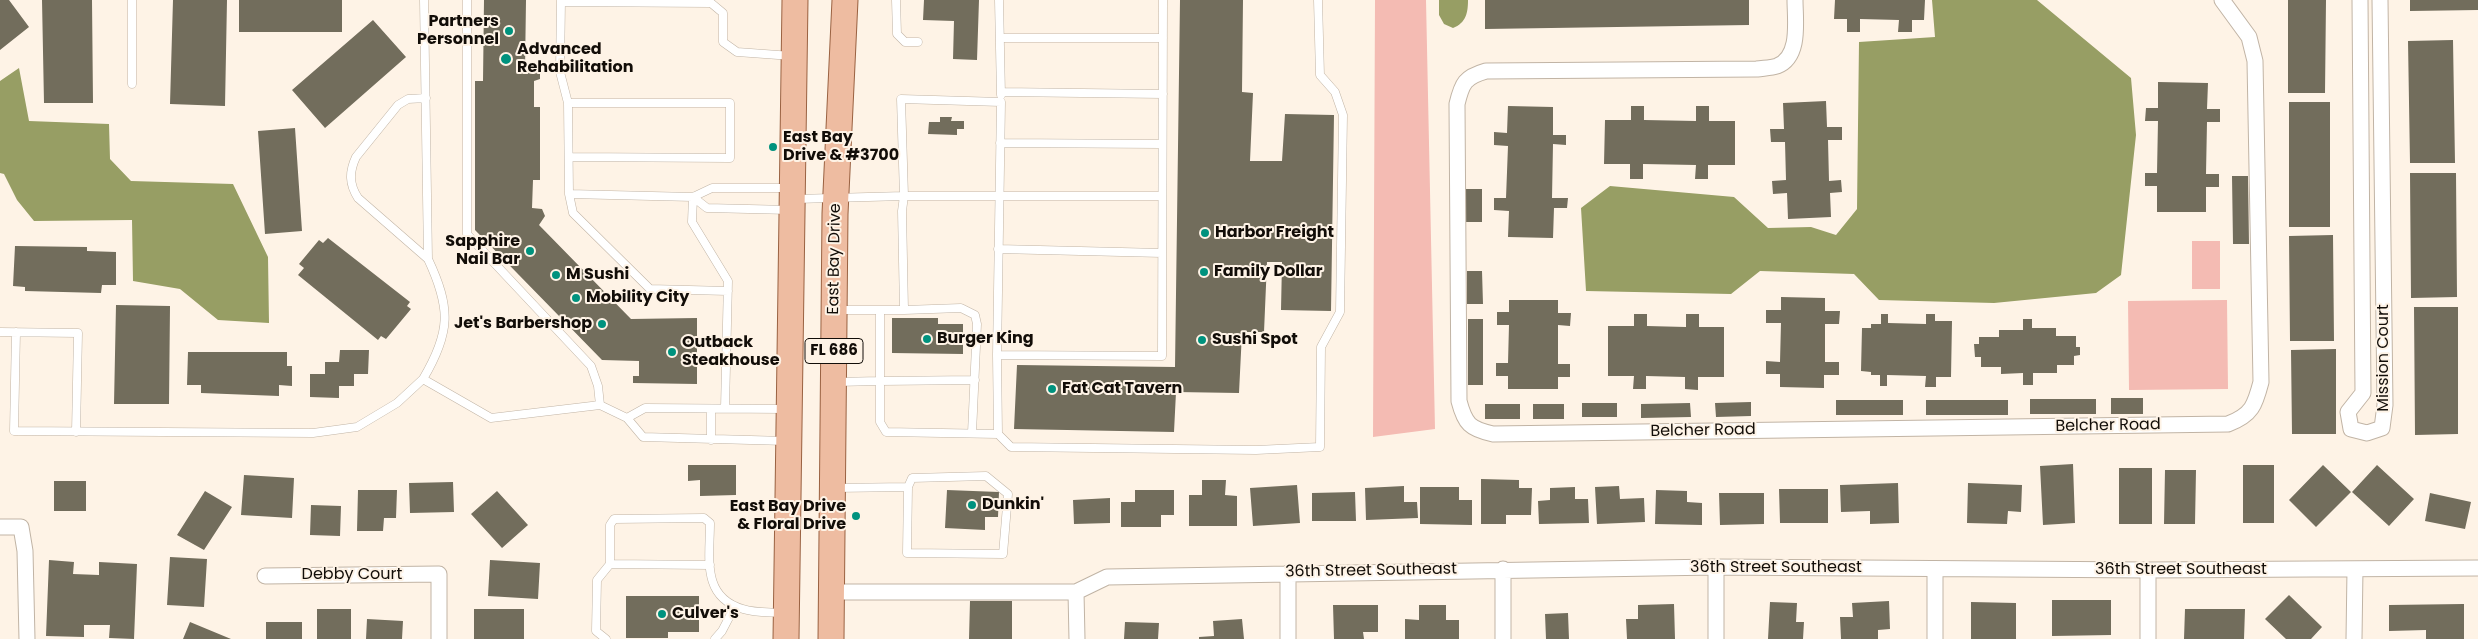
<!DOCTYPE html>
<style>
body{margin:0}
canvas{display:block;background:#fef3e6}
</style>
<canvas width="2478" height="639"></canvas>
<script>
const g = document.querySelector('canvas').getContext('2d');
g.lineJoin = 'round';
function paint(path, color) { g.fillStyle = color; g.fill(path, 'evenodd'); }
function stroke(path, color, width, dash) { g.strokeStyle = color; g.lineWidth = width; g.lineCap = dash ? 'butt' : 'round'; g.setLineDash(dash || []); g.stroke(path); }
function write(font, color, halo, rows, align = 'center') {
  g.font = font + ' Poppins,sans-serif'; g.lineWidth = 4; g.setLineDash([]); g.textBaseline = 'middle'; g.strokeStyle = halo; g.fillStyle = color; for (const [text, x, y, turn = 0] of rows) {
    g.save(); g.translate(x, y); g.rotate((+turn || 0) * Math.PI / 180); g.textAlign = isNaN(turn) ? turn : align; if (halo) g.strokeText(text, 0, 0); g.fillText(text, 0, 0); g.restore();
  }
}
const green = new Path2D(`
 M1375,0H1426L1435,429L1373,437Z
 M2192,241H2220V289H2192Z
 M2227,300L2228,389L2129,390L2128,301Z`);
const water = new Path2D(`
 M1439,0H1468C1468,13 1466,23 1453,28L1444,24L1439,15Z
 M1932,0H2037L2131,78L2136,135L2121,275L2096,293L1994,303L1879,300L1854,274L1760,271L1731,294L1586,291L1581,208L1610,186L1734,197L1768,228L1811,227L1836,235L1857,209L1859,42L1935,37Z
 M19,68L29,121L109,124L110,159L131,181L233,184L268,257L269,323L218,320L180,289L133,281L132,220L34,221L17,200L4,174L0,173V81Z`);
const building = new Path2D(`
 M0,0H9L29,27L0,50Z
 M42,0H92L93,103H44Z
 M173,0H227L225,106L170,104Z
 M239,0H342V32H239Z
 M484,0H526L525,70L540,71V79L534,81V107H540V180H533L532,208L542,209L545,216L539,225L631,319L697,318V384L633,383V376H639V361L602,360L475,230V81H483Z
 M924,0H979L977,60L953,59L954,21L923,20Z
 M1180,0H1243L1242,92L1253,93L1250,161H1282L1285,114L1334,115L1331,311L1281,310L1282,262H1267L1264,332H1242L1239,393L1176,392L1174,432L1014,429L1017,365L1175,367Z
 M1485,0H1749V25L1485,29Z
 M1835,0H1925L1924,20H1912V32H1898L1899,20L1860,19V32H1847V19H1834Z
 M2288,0H2326L2325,93H2288Z
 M2410,0H2478V10L2410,11Z
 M373,20L406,57L325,128L292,90Z
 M2453,40L2455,163H2410L2408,41Z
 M2158,82L2208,83L2207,109H2220V122H2207L2206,174H2219V187H2206V212H2157V186H2145V173H2157L2158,121H2145L2146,108H2158Z
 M1826,101L1827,127H1842V140H1828L1829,181L1841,180L1842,192L1830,193L1831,217L1788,219L1787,193L1773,194L1772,181L1786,180L1785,142H1771L1770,129H1784L1783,103Z
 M2289,102H2330V227H2289Z
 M1508,106L1553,107V135H1566V145L1553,144L1552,198H1568L1567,208H1554L1553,238L1508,237L1509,211L1494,210V198H1506L1508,146L1494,145V132L1507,133Z
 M1631,106H1644V120L1696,121V106H1709V121H1735V165H1708V179H1695L1696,165L1643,164V179H1630V164H1604L1605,120H1631Z
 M940,117H952L951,121H964V129H957V135L928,134L929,122H940Z
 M295,128L302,231L265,234L258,131Z
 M2410,173H2456L2457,297L2411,298Z
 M2232,176H2248L2249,244H2233Z
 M1466,189H1482V222H1466Z
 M2333,235L2334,341H2290L2289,236Z
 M328,238L410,302L407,306L411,309L386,339L381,336L378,340L298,275L304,268L299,264L319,240L323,243Z
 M15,246L87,247V251L116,252V285H102L101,293L25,291V287L13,286Z
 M1467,271H1482L1483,304H1467Z
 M1781,297L1825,298V311H1840L1839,324H1825V362H1839V375H1824V388L1780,387V374H1766V361L1780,362L1781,323H1766V310H1781Z
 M1509,300H1558V313H1571L1570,326L1558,325V364H1570V377H1558V389H1508V376H1496V363H1508L1509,325H1497V312H1509Z
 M116,305L170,306L169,404H114Z
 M2414,307H2458V434L2415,435Z
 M1634,314H1647V326L1686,327V314H1699V327H1724V377H1698V390L1685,389V377L1646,376V389H1633L1634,376H1608V326H1634Z
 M1881,314H1888V323L1926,324V314H1935V321H1952L1951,377H1936V387H1925L1926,376L1887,375V386H1880V375H1871V372L1861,371L1862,328H1871V324H1881Z
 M892,318H938V324H963V354L892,353Z
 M1468,319H1483V385H1468Z
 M2023,319H2032V328H2056V336H2076V347H2080V355L2074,356V365H2057V373H2033V385H2023V373L2001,374V367H1981V357H1975L1974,344H1979V337H1999V330H2023Z
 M2336,349V434H2292L2291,350Z
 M340,350H369L368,374H354V386H339V398L310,397V374H325V362H339Z
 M188,352H287V366H292V386L279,385V396L201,393V385H187Z
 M2111,398H2143V414H2111Z
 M2030,399H2096V414H2030Z
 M1836,400H1903V415H1836Z
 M1926,400H2008V415H1926Z
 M1751,402V416L1716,417L1715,403Z
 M1582,403H1617V417H1582Z
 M1690,403L1691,417L1641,418V404Z
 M1485,404H1520V419H1485Z
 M1533,404H1564V419H1533Z
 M2073,464L2075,523L2043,525L2040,466Z
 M688,465H736V495L700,496V480L688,481Z
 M2243,465H2274V523H2243Z
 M2323,465L2351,492L2316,527L2289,500Z
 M2377,465L2414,499L2389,526L2352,492Z
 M2119,468H2152V524H2119Z
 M2165,470H2196L2195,524H2164Z
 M244,475L294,478L292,518L241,515Z
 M1481,479L1519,480V488H1532L1531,515H1506V524H1481Z
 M1202,480H1226L1225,495L1237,496V526H1189V495H1202Z
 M54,481H86V511H54Z
 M453,482L454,512L410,513L409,483Z
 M1898,483L1899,523L1870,524V511L1841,512L1840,485Z
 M1968,483L2022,485L2021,512L2008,511L2007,524L1967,523Z
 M1297,485L1300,523L1253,526L1250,488Z
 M1404,486V502H1417L1418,518L1366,520L1365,488Z
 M1619,486L1620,499L1644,498L1645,522L1597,524L1595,487Z
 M1420,487H1459V500H1472V525L1420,524Z
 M1575,487V499H1588L1589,523L1539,524L1538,501L1550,500V488Z
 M1779,489H1828V523H1780Z
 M358,490H397L396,518H384L383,531H357Z
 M947,490L999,492L998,517H985V530L945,528Z
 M1135,490H1174V515H1161V527H1121V502H1135Z
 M1656,490L1687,491V502L1702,503V525L1655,524Z
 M205,491L232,507L204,550L177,535Z
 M497,491L528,525L502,548L471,514Z
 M1355,492L1356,521H1312V493Z
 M1719,493H1764V524L1720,525Z
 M2430,493L2471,502L2465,529L2425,521Z
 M1110,498V523L1074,524L1073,500Z
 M311,505L341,506L340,536L310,535Z
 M170,557L207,559L204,607L167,605Z
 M49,560L74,562L73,574L99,575V562L137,564L134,639L109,638L110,625H84V637L46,636Z
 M490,560L540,563L538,599L488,596Z
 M2289,595L2322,627L2311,639H2286L2265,619Z
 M626,596H699V632H668V638H626Z
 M2052,600H2111V635L2052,636Z
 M970,601H1012V639H969Z
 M1889,601L1890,629L1878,630V639H1841L1840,617H1853L1852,603Z
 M1770,602L1797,603L1796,622H1804L1803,639H1768Z
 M1971,602L2016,603V639H1971Z
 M1674,604L1675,639H1627L1626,619H1638V605Z
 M2464,604V639H2426V630L2389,631V605Z
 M1333,605H1378V632H1363L1364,639H1334Z
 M1419,605H1446V620H1459V639H1405V619L1419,620Z
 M317,609H351V639H317Z
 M474,609H524V639H474Z
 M2185,609H2245L2244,639H2184Z
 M1568,613L1569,639H1546L1545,614Z
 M367,619L403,621L402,639H366Z
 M1242,619L1244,639H1199V637L1214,636L1213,621Z
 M190,622L231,639H183Z
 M266,622H302V639H266Z
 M1125,622L1159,623L1158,639H1124Z`);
const lane = new Path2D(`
 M132,0V84
 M424,0L428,259C451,308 451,332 423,379L491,418L600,405L627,418
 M467,0V234L591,366L598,386L600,405
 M561,0L560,72L568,103L569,194L573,213L650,289L728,291
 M896,0L897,34L905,42H918
 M999,0L1001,95
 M1163,0L1162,356L997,355L998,434L1011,447L1256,450L1320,447L1321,347L1340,312L1343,115L1335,92L1320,75L1318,0
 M561,2L711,3L723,13V42L737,52L792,56
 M1000,38H1163
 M1001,92L1163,94
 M426,98L408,99L398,105L356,157C349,172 349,184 358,198L428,259
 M568,103H730V158L569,157
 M1000,143L1162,144
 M569,194L693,197L712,188H790
 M693,197L692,222L728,281L725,408
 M693,197L707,208L790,210
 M796,199L904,196L901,99L1001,102L997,355
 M998,249L1162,253
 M837,310H904L902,211L904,196H1162
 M904,310L961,308L975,315L977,324L972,433
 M0,332L78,333L76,432
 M16,332L14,431L313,433L357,427L397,403L423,379
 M975,380L880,381V422L886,432L998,434
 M836,382L880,381V311
 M711,409V440
 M785,409L645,408L627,418L643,437L786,441
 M834,488L908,487L907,553L1003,554L1008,494L986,476L912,478L908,487
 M710,565L610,564V525L614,519L704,518L710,523C710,557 701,597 743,609C755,613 770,612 782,613
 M606,639L596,631L597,580L610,564
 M715,639L722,631L735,606`);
const street = new Path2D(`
 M1795,0C1795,20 1801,57 1777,66C1771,68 1763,68 1757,69L1486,71C1465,77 1462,83 1457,104L1459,401C1465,424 1470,429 1493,434L2228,424C2252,415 2255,405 2261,382L2255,61L2249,37L2222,0
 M2360,0L2363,393L2348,412L2351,429L2367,433L2382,428L2385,405L2380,0
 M0,527H21L25,551L27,639
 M1716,567V639
 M1503,569V639
 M1288,573V639
 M265,576L439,574V639
 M832,592H1076L1107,577L1716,567L2148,570L2478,568
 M1076,592L1077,639
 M1935,639V569
 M2148,639V570
 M2354,639L2355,569`);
const primary = new Path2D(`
 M786,639L795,0
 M831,639L835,214L845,0`);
const markers = [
 [509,31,5,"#00927e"],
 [506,59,6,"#00927e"],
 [773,147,5,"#00927e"],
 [1205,233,5,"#00927e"],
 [530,251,5,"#00927e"],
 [1204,272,5,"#00927e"],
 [556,275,5,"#00927e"],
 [576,298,5,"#00927e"],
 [602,324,5,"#00927e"],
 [927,339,5,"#00927e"],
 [1202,340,5,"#00927e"],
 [672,352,5,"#00927e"],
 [1052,389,5,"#00927e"],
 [972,505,5,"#00927e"],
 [856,516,5,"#00927e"],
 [662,614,5,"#00927e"]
];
const shields = [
 [834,351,58]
];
const shieldNames = [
 ["FL 686",834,351]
];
const poiNames = [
 ["Partners",499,22,"right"],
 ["Personnel",499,40,"right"],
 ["Advanced",517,50],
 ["Rehabilitation",517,68],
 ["East Bay",783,138],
 ["Drive & #3700",783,156],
 ["Harbor Freight",1215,233],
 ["Sapphire",520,242,"right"],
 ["Nail Bar",520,260,"right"],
 ["Family Dollar",1214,272],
 ["M Sushi",566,275],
 ["Mobility City",586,298],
 ["Jet's Barbershop",592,324,"right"],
 ["Burger King",937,339],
 ["Sushi Spot",1212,340],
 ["Outback",682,343],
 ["Steakhouse",682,361],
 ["Fat Cat Tavern",1062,389],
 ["Dunkin'",982,505],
 ["East Bay Drive",846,507,"right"],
 ["& Floral Drive",846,525,"right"],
 ["Culver's",672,614]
];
const streetNames = [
 ["East Bay Drive",835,259,-89],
 ["Mission Court",2384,358,-90],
 ["Belcher Road",2108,426,-1],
 ["Belcher Road",1703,431,-1],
 ["36th Street Southeast",1776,568],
 ["36th Street Southeast",2181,570],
 ["36th Street Southeast",1371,571,-1],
 ["Debby Court",352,575]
];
paint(green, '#f4bbb3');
paint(water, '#979e64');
paint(building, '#726d5c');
stroke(lane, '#c1b4a5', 9);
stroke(street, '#c1b4a5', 17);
stroke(primary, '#9a6242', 27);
stroke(lane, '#fff', 8);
stroke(street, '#fff', 15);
stroke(primary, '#eebca1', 25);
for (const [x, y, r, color] of markers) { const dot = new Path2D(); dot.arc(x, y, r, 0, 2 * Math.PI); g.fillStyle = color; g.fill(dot); stroke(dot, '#fef3e6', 2); }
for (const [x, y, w] of shields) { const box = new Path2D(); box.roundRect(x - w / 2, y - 12.5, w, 25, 4); g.fillStyle = '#fef3e6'; g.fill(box); stroke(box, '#120d08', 1); }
write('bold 15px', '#120d08', null, shieldNames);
write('bold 16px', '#120d08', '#fef3e6', poiNames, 'left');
write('16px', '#120d08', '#fef3e6', streetNames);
</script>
